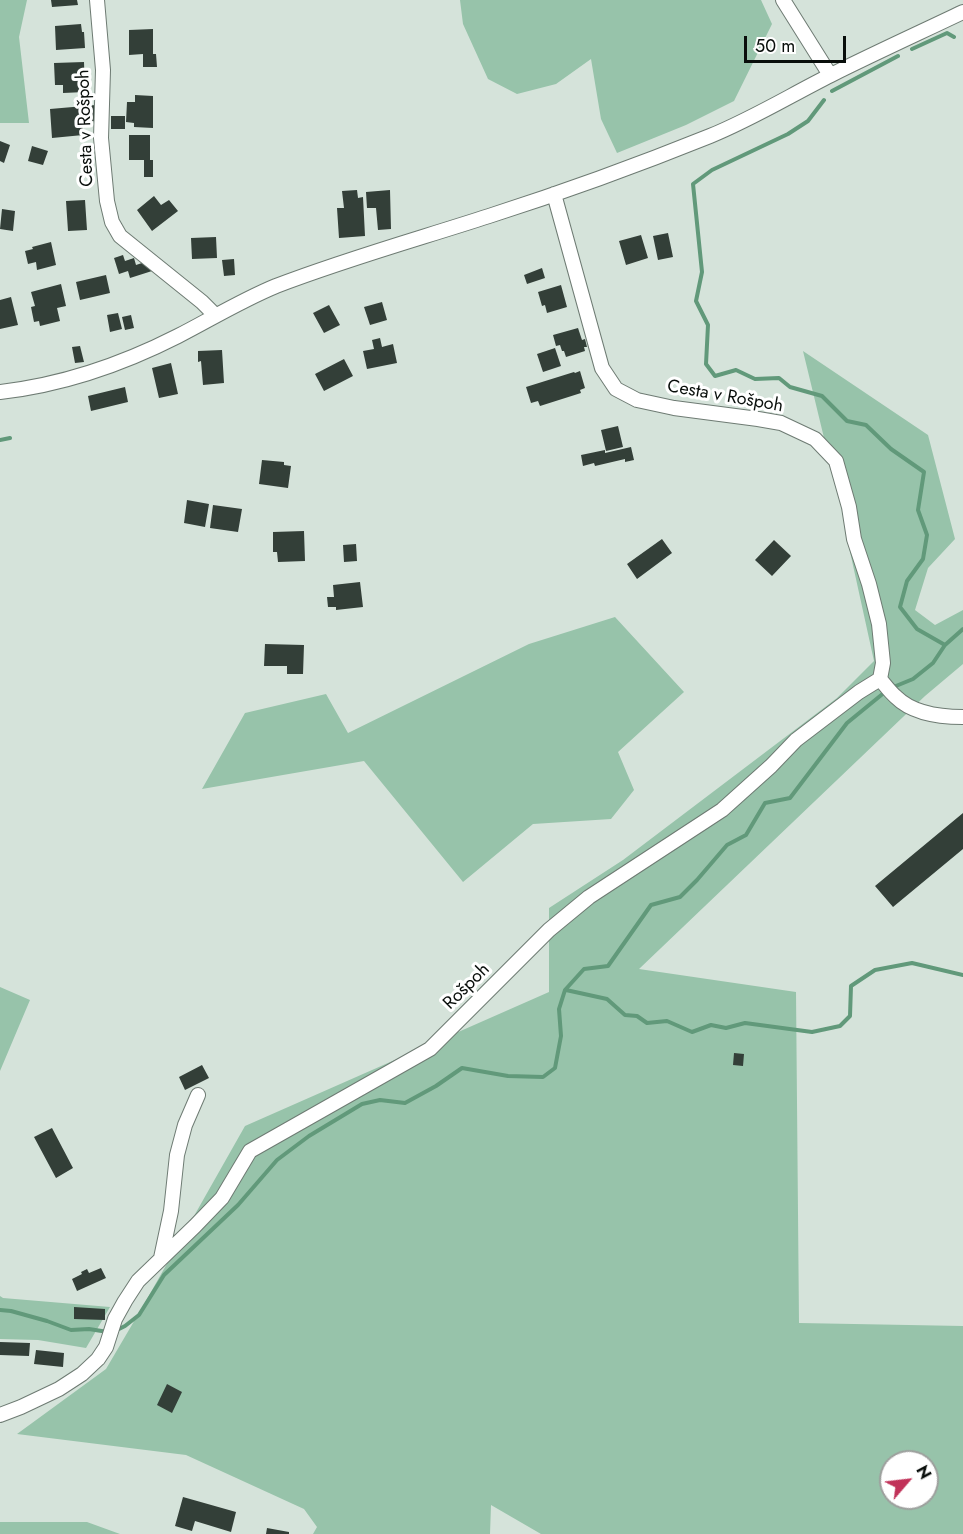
<!DOCTYPE html>
<meta charset="utf-8">
<style>
body{margin:0}
#map{position:relative;width:963px;height:1534px;overflow:hidden;background:#d5e3da;font-family:Jost,sans-serif}
canvas{display:block}
.north{position:absolute;left:879px;top:1450px;width:60px;height:60px;box-sizing:border-box;background:#fff;border:2px solid #9d9f9d;border-radius:50%;rotate:62deg;font-size:16px;font-weight:700;line-height:24px;text-align:center;color:#090e0b}
.north::after{content:'';display:block;margin:auto;width:21px;height:27px;background:#c13259;clip-path:polygon(50% 0,100% 100%,50% 72%,0 100%)}
.scale{position:absolute;left:744px;top:36px;width:102px;height:27px;box-sizing:border-box;border:3px solid #090e0b;border-top:0;padding-left:8px;font-size:18px;line-height:21px;white-space:nowrap;color:#090e0b;-webkit-text-stroke:4px #fff;paint-order:stroke}
</style>
<div id="map">
<canvas width="963" height="1534"></canvas>
<div class="north">N</div>
<div class="scale">50 m</div>
</div>
<script>
const g = document.querySelector('canvas').getContext('2d');
g.lineJoin = 'round';
function paint(path, color) { g.fillStyle = color; g.fill(path, 'evenodd'); }
function stroke(path, color, width, dash) { g.strokeStyle = color; g.lineWidth = width; g.lineCap = dash ? 'butt' : 'round'; g.setLineDash(dash || []); g.stroke(path); }
function write(font, color, halo, rows, align = 'center') {
  g.font = font + ' Jost,sans-serif'; g.lineWidth = 6; g.setLineDash([]); g.textBaseline = 'middle'; g.strokeStyle = halo; g.fillStyle = color; for (const [text, x, y, turn = 0] of rows) {
    g.save(); g.translate(x, y); g.rotate((+turn || 0) * Math.PI / 180); g.textAlign = isNaN(turn) ? turn : align; if (halo) g.strokeText(text, 0, 0); g.fillText(text, 0, 0); g.restore();
  }
}
const green = new Path2D(`
 M0,0H27L19,37L29,123H0Z
 M460,0H761L772,24L734,101L686,125L617,153L601,119L591,59L556,84L517,94L488,79L463,24Z
 M803,351L928,435L955,539L928,568L915,610L935,625L963,610V664L925,696L639,969L796,992L799,1323L963,1326V1534H541L491,1505L490,1534H313L317,1527L304,1509L186,1455L17,1434L106,1369L143,1306L245,1126L549,992V908L623,860L837,698L874,661L847,538L844,506L825,442ZM891,1462H927V1498H891Z
 M615,617L684,692L618,752L634,790L611,819L533,824L463,882L364,761L202,789L245,713L326,694L348,733L529,644Z
 M0,987L30,1000L0,1071Z
 M0,1296L3,1298L110,1307L86,1348L38,1340L0,1339Z
 M0,1522H87L120,1534H0Z`);
const stream = new Path2D(`
 M912,49L947,33L954,37
 M832,91L898,56
 M824,100L808,121L788,134L712,170L693,184L702,272L696,301L708,325L706,364L715,376L736,370L755,379L779,378L790,387L822,396L847,421L866,425L891,449L924,472L918,510L927,535L923,559L907,581L900,607L917,629L945,645
 M0,440L10,438
 M891,688L913,679L933,663L945,645L963,629
 M566,990L607,999L625,1015L637,1016L647,1023L667,1021L692,1032L711,1025L726,1028L745,1023L812,1032L840,1026L850,1016L851,986L875,970L912,963L963,975
 M0,1310L11,1311L47,1321L71,1330L89,1329L108,1332
 M115,1331L125,1326L139,1315L164,1275L238,1205L277,1160L309,1136L362,1104L380,1100L405,1103L436,1086L462,1068L508,1076L543,1077L555,1068L561,1036L559,1009L565,990L584,969L608,966L651,905L680,897L697,880L727,845L746,835L765,803L790,798L847,723L885,692`);
const building = new Path2D(`
 M51,0H77L78,5L52,7Z
 M81,24L82,32H84L85,48L56,50L55,26Z
 M153,29V54H156L157,67H143V54L129,55V30Z
 M84,62L85,92L63,93V85H55L54,63Z
 M135,95L153,96V128L134,127V123L126,122L127,102H135Z
 M96,105L97,121L82,122L83,135L52,138L50,109Z
 M111,116H125V129H111Z
 M129,135H150V160H153V177H144V160H129Z
 M0,141L10,145L4,163L0,161Z
 M32,146L48,151L43,165L28,161Z
 M357,190L358,198L363,197L365,236L339,238L337,208H344L342,191Z
 M390,190L391,229L378,230L376,208H367L366,192Z
 M154,196L161,205L169,200L178,211L152,231L137,210Z
 M85,200L87,230L68,231L66,201Z
 M2,209L15,211L13,231L0,229Z
 M668,233L673,257L658,260L653,236Z
 M641,235L648,258L626,265L619,241Z
 M216,237L217,258L192,259L191,238Z
 M51,242L56,265L37,270L36,262L28,264L25,251L33,249L32,247Z
 M123,255L125,261L134,258L136,265L142,263L152,271L130,278L128,271L119,274L114,258Z
 M234,259L235,275L224,276L222,260Z
 M542,268L545,278L527,284L524,275Z
 M106,275L110,293L80,300L76,282Z
 M61,284L66,306L57,308L60,321L40,326L39,321L34,322L31,307L35,306L31,292Z
 M561,285L567,307L547,313L545,305L542,306L538,292Z
 M11,297L18,325L0,329V300Z
 M382,302L387,320L370,325L364,307Z
 M329,305L340,325L324,333L313,313Z
 M118,313L122,329L110,332L107,315Z
 M131,315L134,328L125,330L122,317Z
 M578,328L582,340L585,339L587,347H584L585,351L566,357L564,351H562L560,345L556,346L553,335Z
 M380,338L382,347L393,344L397,363L367,369L363,351L374,349L372,340Z
 M80,346L84,362L75,363L72,347Z
 M555,348L561,366L543,372L537,354Z
 M222,350L224,383L203,385L201,361L198,362V351Z
 M344,359L353,376L324,391L315,374Z
 M171,363L178,394L159,398L152,368Z
 M580,371L585,388L580,390L581,393L540,406L538,401L531,403L526,387L574,372L575,373Z
 M125,387L128,402L91,411L88,396Z
 M618,426L623,447L606,451L601,430Z
 M631,447L634,460L625,462V459L595,466L594,463L583,466L581,455L605,450V453Z
 M262,460L284,462V465L291,466L288,488L259,484Z
 M187,500L209,504L205,527L184,523Z
 M213,505L242,509L238,532L210,528Z
 M304,531L305,561L278,562L277,552H273V532Z
 M662,539L672,553L637,579L627,564Z
 M774,540L791,556L772,576L755,560Z
 M356,544L357,561L344,562L343,545Z
 M360,582L363,607L336,610V607H328L327,597H334L333,585Z
 M265,644L304,645L303,674H287V666H264Z
 M963,813V849L893,907L875,886Z
 M734,1053L744,1054L743,1066L733,1065Z
 M202,1065L209,1078L185,1090L179,1077Z
 M52,1128L73,1168L56,1178L34,1137Z
 M101,1268L106,1278L77,1291L72,1279L82,1274L81,1272L87,1269L89,1273Z
 M74,1307L105,1309V1320L74,1319Z
 M0,1342L30,1343L29,1356L0,1355Z
 M36,1350L64,1353L63,1367L34,1364Z
 M167,1384L182,1392L172,1413L157,1405Z
 M183,1497L236,1512L231,1532L195,1521L192,1531L175,1526Z
 M267,1528L289,1532V1534H266Z`);
const minor = new Path2D(`
 M97,0L103,70L101,138L107,201L112,222L120,236L202,302L215,315
 M783,0L830,75
 M554,194L602,368L616,389L637,400L674,408L758,419L781,423L815,439L836,461L849,507L854,539L869,584L879,624L883,663L880,679
 M0,392C62,385 123,364 178,336C211,319 242,300 276,286C346,259 418,239 489,216C564,192 638,165 710,136C752,119 791,95 831,75C875,53 919,33 963,12
 M880,679C885,685 890,692 896,697C913,714 940,717 963,717
 M161,1258L171,1211L177,1155L185,1125L198,1095
 M0,1415L21,1407L59,1389L82,1374L98,1359L106,1347L115,1319L125,1301L138,1281L195,1226L222,1198L250,1151L430,1049L549,930L589,897L722,810L771,766L796,740L859,692L880,679`);
const streetNames = [
 ["Cesta v Rošpoh",86,128,-92],
 ["Cesta v Rošpoh",725,397,10],
 ["Rošpoh",467,987,-45]
];
paint(green, '#97c3aa');
stroke(stream, '#61997a', 4);
paint(building, '#333f38');
stroke(minor, '#6e7b73', 16);
stroke(minor, '#fff', 14);
write('18px', '#090e0b', '#fff', streetNames);
</script>
